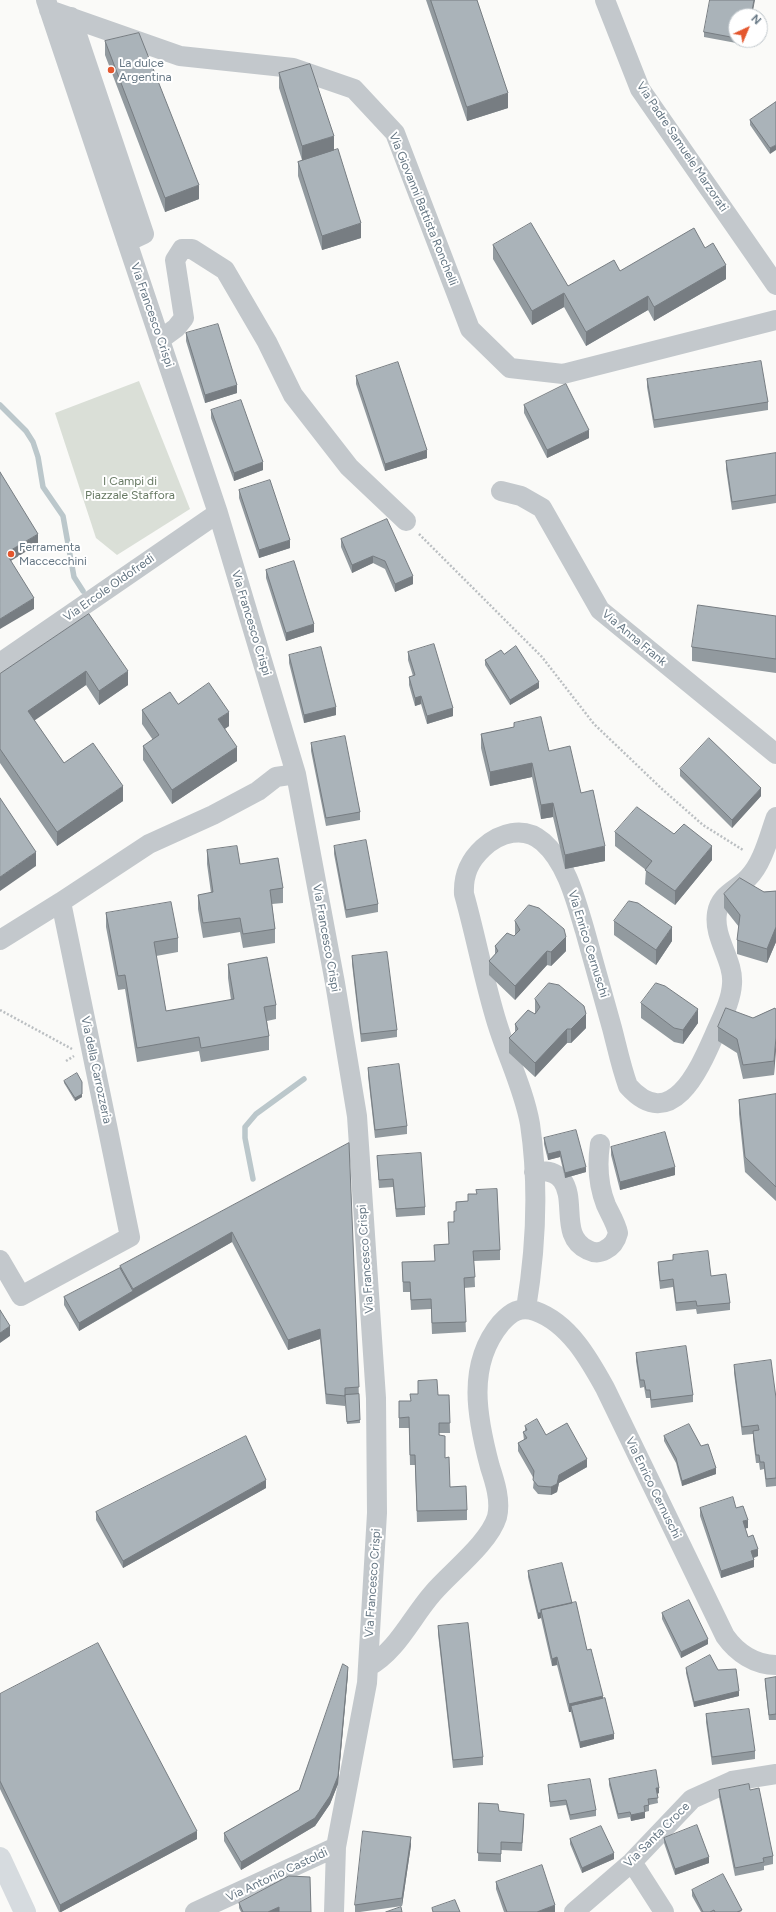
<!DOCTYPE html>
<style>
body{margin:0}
#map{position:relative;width:776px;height:1912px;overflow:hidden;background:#fafaf8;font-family:Figtree,sans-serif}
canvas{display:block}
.north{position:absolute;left:728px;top:8px;width:40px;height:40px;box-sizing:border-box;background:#fff;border:1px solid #c1c8cd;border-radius:50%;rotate:44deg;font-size:11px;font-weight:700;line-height:16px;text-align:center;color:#657683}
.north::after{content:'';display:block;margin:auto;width:14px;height:18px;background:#e4572e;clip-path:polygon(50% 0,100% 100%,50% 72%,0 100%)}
</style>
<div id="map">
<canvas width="776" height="1912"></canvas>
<div class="north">N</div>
</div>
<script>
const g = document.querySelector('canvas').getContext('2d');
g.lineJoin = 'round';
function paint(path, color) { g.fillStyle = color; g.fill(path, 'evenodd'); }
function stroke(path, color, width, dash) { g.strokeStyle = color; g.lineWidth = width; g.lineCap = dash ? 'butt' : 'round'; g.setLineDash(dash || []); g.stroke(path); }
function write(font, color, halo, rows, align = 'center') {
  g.font = font + ' Figtree,sans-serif'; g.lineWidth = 4; g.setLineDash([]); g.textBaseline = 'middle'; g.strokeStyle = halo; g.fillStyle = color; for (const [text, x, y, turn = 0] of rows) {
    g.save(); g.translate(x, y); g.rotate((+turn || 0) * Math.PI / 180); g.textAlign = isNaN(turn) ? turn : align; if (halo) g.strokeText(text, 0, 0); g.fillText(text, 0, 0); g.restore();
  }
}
const green = new Path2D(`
 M139,381L190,509L117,555L96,538L55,413Z`);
const stream = new Path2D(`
 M0,405L26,431L33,442L38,457L43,487L63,516L74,577L83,591
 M253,1179L245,1138V1127L256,1114L304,1079`);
const path = new Path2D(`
 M419,534L542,657L594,724L662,789L703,825L743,850
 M0,1010L72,1049
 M66,1061L74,1056`);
const minor = new Path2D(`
 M46,0L218,513L296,774L335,983L357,1116L376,1398L377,1513L367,1683L336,1847L334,1912
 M605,0L640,89L776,285
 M49,10L180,56L293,68L354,89L395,133L470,329L510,368L563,374L776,320
 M71,17L144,234L127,242
 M161,339L176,328L184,318L175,260L182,249H192L225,270L267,342L293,395L349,467L406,521
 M501,491L521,496L542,508L600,610L776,754
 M0,663L218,513
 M0,940L61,902L149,844L213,815L258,791L276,777L296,774
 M534,1172C545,1170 555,1171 562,1180C577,1200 559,1237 588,1250C594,1253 600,1253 605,1250C613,1246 616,1241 618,1233C616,1223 610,1214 606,1205C598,1185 597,1165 600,1144
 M0,1260L21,1296L130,1237L61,902
 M526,1309C536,1248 539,1185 530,1124C524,1090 507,1056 497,1023C484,981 476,937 464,894C463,875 469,861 483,848C499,833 524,825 543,842C567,863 576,901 585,931C594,963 603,995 612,1028C617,1047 621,1067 628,1086C671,1134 699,1070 714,1036C721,1019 731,1002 732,984C734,960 713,938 717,913C720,894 737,890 748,878C763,863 769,836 776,817
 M368,1667C398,1650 411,1618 433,1593C451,1572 489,1543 497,1517C501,1501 495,1482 490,1467C477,1418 466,1365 501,1323C511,1312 520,1306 535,1311C569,1323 589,1359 605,1388L725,1636C737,1653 755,1665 776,1665
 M632,1862L664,1912
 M195,1912L336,1847
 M574,1912L632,1862L692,1799L732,1781L776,1774`);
const major = new Path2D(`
 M0,1858L25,1912`);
const wall = new Path2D(`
 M426,0H477L508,108L467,121Z
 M736,16V40H747V45L704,37V32Z
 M105,41L199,199L165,212L105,55Z
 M279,73L334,151L361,238L322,250L298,176V162L302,160L279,88Z
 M776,102L770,154L750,125V120Z
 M493,245L568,286L705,248L726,279L654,321L648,310L586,346L564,307L532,325L493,259Z
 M186,333L237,393L205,403L186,341Z
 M356,376L427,458L385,471L356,384Z
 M647,379L768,402V410L654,428L647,387Z
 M524,405L589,438L547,458L524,413Z
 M211,410L263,470L234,481L211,418Z
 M776,453V503L732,510L726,469V461Z
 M239,490L290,548L259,558L239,498Z
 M387,519L413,584L395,592L385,569L373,563L352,573L341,547V539Z
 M266,570L314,632L286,641L266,578Z
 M89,614L128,685L99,705L86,685L34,720L64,763L123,801L57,846L0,763V674Z
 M776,616V673L692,661V647Z
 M408,652L453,716L427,724L421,704L415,706L409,685V677L413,676L408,660Z
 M504,654L539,688L510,705L485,665V660Z
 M289,655L336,715L304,723L289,663Z
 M178,704L229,726L225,729L237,761L172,804L143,760V746L153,740L142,724V710Z
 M514,723L549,751L581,793L605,861L565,869L553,817L541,819L532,777L490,786L481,748V734L514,727Z
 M311,743L360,812V820L326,826L311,751Z
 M680,769L761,796L732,828L680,776Z
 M615,832L674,834L712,860L675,905L645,884L646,870L615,846Z
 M334,846L378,904V912L346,918L334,854Z
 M207,850L240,864L283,888V903L272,904L275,929V943L243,948L240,932L203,938L198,909V895L211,893L207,864Z
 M776,891V942L767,963L737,954V940L739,927L724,908V894Z
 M106,913L178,938V952L156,956L166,1011L231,1000L228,978V964L276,1005V1019L267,1021L269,1036V1050L201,1062L199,1051L137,1062L125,989L118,990L106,927Z
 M515,921L566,951L551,966L547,965L515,1000L489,975V961L495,955V946L515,936Z
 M614,921L672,941L656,965L614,935Z
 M352,956L397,1030V1037L361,1042L352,964Z
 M535,999L586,1028L571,1043H567L535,1077L509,1053V1038L515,1032V1024L535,1013Z
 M641,1003L698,1023L683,1044L674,1042L641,1018Z
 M775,1008L774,1075L743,1079L737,1053L718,1041V1027L753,1018Z
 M368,1068L407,1126V1134L375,1138L368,1076Z
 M64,1081L82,1097L75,1101L64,1083Z
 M776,1094V1201L745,1172L739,1114V1100Z
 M544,1138L586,1172L565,1178L560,1157L548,1160L544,1144Z
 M349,1143L360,1423L347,1424L345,1398V1406L326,1404L320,1339L288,1350L232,1242L79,1331L64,1305V1297L120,1268V1266Z
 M611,1147L675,1175L620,1190L611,1155Z
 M377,1156L425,1207V1215L396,1217L393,1187L379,1188Z
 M468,1194L500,1250V1260L474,1261L475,1287L464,1288L466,1332L432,1334L431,1309L411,1310L410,1292H403L402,1262L435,1261L434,1245L449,1244L448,1222H454V1211H456V1202L468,1201Z
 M673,1255L711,1276L730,1303V1310L697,1314L696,1309L676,1311L673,1287L660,1289L658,1270V1262L673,1261Z
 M636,1353L693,1395V1402L651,1408L650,1398H646L644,1387L640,1388L636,1361Z
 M734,1365L776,1398V1486L766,1487L764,1469L760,1470L759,1463H756L753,1439V1434L742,1435L734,1373Z
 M438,1395H449L450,1433H439L445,1458L450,1487L467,1510V1520L417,1522L415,1465H410L409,1428H399V1401H410Z
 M525,1426L546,1435L587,1467L559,1483L557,1492L551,1495L538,1494L533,1488L534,1479L518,1451V1443L524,1440L523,1432L525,1431Z
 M664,1436L716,1474L682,1486L676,1463L664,1441Z
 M266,1488L123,1568L96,1520V1512Z
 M700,1508H736L748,1528H745L748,1537L758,1556L754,1558V1567L721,1578L700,1516Z
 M528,1571L572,1603L603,1699L614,1739L580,1748L571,1712H569L557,1665L552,1666L541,1618L538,1619L528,1577Z
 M662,1613L708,1644L681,1658L662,1619Z
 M438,1626L483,1757V1765L453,1768L438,1634Z
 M686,1668L718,1670L739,1696L694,1707L686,1673Z
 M348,1674L338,1784L330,1804L315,1826L241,1870L224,1841V1833L299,1790Z
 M776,1677V1720H769L765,1684V1679Z
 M0,1694L197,1839L61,1912H59L0,1789Z
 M706,1714L755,1751V1759L712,1765L706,1722Z
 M609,1779L659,1793L657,1794L658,1803L649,1805V1811L645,1812V1818L631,1821L630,1817L618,1819L609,1785Z
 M548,1785L596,1810V1816L570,1820L566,1805L550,1807Z
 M719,1790H750L773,1856V1864L764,1866V1870L735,1876L719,1797Z
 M479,1803L524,1822L522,1851L501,1850V1862L478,1861Z
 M664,1838L709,1863L675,1875L664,1843Z
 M570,1839L614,1859L582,1873L570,1844Z
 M411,1845L402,1906L360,1912H355V1905Z
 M496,1882L555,1912H504L496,1889Z
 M692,1890L742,1912H701L692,1896Z
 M239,1903L311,1912H241L239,1908Z`);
const shadedWall = new Path2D(`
 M754,0H755L752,16H751Z
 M508,93V108L467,121V107Z
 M334,136V151L302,160V146Z
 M776,145V150L770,154V148Z
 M199,185V199L165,212V198Z
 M361,223V238L322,250V236Z
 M726,265V279L654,321V307Z
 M564,293V307L532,325V311Z
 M648,296V310L586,346V332Z
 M237,385V393L205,403V395Z
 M589,430V438L547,458V450Z
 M427,450V458L385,471V464Z
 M263,462V470L234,481V473Z
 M38,534V544L6,564V553Z
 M290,540V548L259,558V550Z
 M373,556V563L352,573V565Z
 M413,576V584L395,592V584Z
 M34,598V609L0,629V619Z
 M314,624V632L286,641V633Z
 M86,671V685L28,725V711Z
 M128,671V685L99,705V691Z
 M539,682V688L510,705V700Z
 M421,696V704L415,706V698Z
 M336,707V715L304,723V715Z
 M453,708V716L427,724V716Z
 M229,712V726L218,733V719Z
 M237,747V761L172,804V790Z
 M532,763V777L490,786V772Z
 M123,786V801L57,846V832Z
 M761,788V796L732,828V820Z
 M553,803V817L541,819V805Z
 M605,846V861L565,869V855Z
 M712,846V860L675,905V891Z
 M36,852V866L0,891V877Z
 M672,927V941L656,965V950Z
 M776,927V942L767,963V949Z
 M566,937V951L551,966V952Z
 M547,951V965L515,1000V986Z
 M698,1009V1023L683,1044V1030Z
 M586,1014V1028L571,1043V1029Z
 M567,1029V1043L535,1077V1063Z
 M776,1037V1051L774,1075V1061Z
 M82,1094V1097L75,1101V1098Z
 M560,1151V1157L548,1160V1154Z
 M586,1167V1172L565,1178V1173Z
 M675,1167V1175L620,1190V1182Z
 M232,1232V1242L133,1299V1289Z
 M133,1291V1299L79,1331V1323Z
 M10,1326V1336L0,1343V1333Z
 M320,1329V1339L288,1350V1340Z
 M587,1459V1467L559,1483L557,1492L551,1495V1487L559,1475Z
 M716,1468V1474L682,1486V1481Z
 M266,1480V1488L123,1568V1561Z
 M748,1520V1528L743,1529V1521Z
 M758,1549V1556L751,1558V1551Z
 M754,1560V1567L721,1578V1571Z
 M538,1613H541V1618L538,1619Z
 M708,1639V1644L681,1658V1652Z
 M557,1657V1665L552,1666V1659Z
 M348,1667V1674L338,1784L330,1804L315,1826L241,1870V1862L315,1818Z
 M739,1691V1696L694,1707V1702Z
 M603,1696V1704L571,1706V1712H569V1704Z
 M614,1734V1739L580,1748V1742Z
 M656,1788H659V1793L656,1794Z
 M645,1812V1818L631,1821V1815Z
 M197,1831V1839L61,1912H60V1905Z
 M411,1837V1845L402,1906V1898Z
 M614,1853V1859L582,1873V1868Z
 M709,1857V1863L675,1875V1869Z
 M555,1905V1912H537Z
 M279,1907V1912H268Z`);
const building = new Path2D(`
 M431,0H477L508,93L467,107Z
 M710,0H754L751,16H736V38L704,32Z
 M139,33L199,185L165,198L105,41Z
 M310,64L334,136L302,146L279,73Z
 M776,102V145L770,148L750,120Z
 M338,149L361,223L322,236L298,162Z
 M531,223L568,286L614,260L620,271L694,228L705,248L713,243L726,265L654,307L648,296L586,332L564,293L532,311L493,245Z
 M218,324L237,385L205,395L186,333Z
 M761,361L768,402L654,420L647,379Z
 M398,362L427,450L385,464L356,376Z
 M566,384L589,430L547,450L524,405Z
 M241,400L263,462L234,473L211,410Z
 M776,453V495L732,502L726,461Z
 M0,472L38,534L6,553L34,598L0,619Z
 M270,480L290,540L259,550L239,490Z
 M387,519L413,576L395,584L385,561L373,556L352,565L341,539Z
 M294,561L314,624L286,633L266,570Z
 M698,605L776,616V659L692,647Z
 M89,614L128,671L99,691L86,671L28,711L64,763L93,743L123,786L57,832L0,749V674Z
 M434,644L453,708L427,716L421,696L415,698L409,677L415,675L408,652Z
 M516,646L539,682L510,700L485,660L501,650L504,654Z
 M321,647L336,707L304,715L289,655Z
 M209,683L229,712L218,719L237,747L172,790L143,746L159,735L142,710L170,692L178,704Z
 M541,717L549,751L570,746L581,793L593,790L605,846L565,855L553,803L541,805L532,763L490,772L481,734L514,727V723Z
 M345,736L360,812L326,818L311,743Z
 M709,738L761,788L732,820L680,769Z
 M0,798L36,852L0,877Z
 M637,807L674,834L684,824L712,846L675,891L645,870L652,861L615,832Z
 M366,840L378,904L346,910L334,846Z
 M237,846L240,864L278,858L283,888L270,890L275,929L243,934L240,918L203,923L198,895L213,892L207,850Z
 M740,878L764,892L776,891V927L767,949L737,940L740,915L724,894Z
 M629,901L638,903L672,927L656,950L614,921Z
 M171,902L178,938L154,942L166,1011L234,999L228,964L267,957L276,1005L264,1007L269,1036L201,1048L199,1037L137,1048L125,975L118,976L106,913Z
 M529,905L539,908L564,929L566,937L551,952L547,951L515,986L489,961L498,951L495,946L507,933L514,936L520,930L515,921Z
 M387,952L397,1030L361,1034L352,956Z
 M549,983L559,985L584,1006L586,1014L571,1029H567L535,1063L509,1038L518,1029L515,1024L528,1010L535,1014L540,1007L535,999Z
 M656,983L665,986L698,1009L683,1030L674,1028L641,1003Z
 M726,1008L753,1018L775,1008L776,1010V1037L774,1061L743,1065L737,1039L718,1027Z
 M399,1064L407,1126L375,1130L368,1068Z
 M77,1073L82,1082V1094L75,1098L64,1081Z
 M776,1094V1187L745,1157L739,1100Z
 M576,1130L586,1167L565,1173L560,1151L548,1154L544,1138Z
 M665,1132L675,1167L620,1182L611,1147Z
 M349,1143L359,1387L345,1388V1396L326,1394L320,1329L288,1340L232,1232L133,1289L120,1266Z
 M421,1153L425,1207L396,1209L393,1179L379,1180L377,1156Z
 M497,1189L500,1250L473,1251L475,1277L464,1278L466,1322L432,1323L431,1299L411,1300L410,1282H403L402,1262L435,1261L434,1245L449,1244L448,1222H454V1211H456V1202L468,1201V1194H477L476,1190Z
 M708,1251L711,1276L726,1274L730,1303L697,1306L696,1301L676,1303L673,1279L660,1281L658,1262L673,1260V1255Z
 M120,1268L133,1291L79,1323L64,1297Z
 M0,1310L10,1326L0,1333Z
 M686,1346L693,1395L651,1400L650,1390H646L644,1380H640L636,1353Z
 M771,1360L776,1398V1478L766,1479L764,1462H760L759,1455H756L753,1431L759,1430L758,1425L742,1427L734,1365Z
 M437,1380L438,1395H449L450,1423H439V1435L445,1436V1458L449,1457L450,1487L466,1486L467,1510L417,1511L415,1455H410L409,1417L399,1418V1401H411L410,1394H418V1381Z
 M359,1394L360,1420L347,1422L345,1395Z
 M537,1419L546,1435L567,1423L587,1459L559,1475L557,1484L551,1487L538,1486L533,1480L534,1471L518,1443L527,1438L523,1432L527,1430L525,1426Z
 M689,1424L701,1446L708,1444L716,1468L682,1481L676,1458L664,1436Z
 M246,1436L266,1480L123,1561L96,1512Z
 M733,1497L736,1508L743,1506L748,1520L743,1521L748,1537L753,1535L758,1549L751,1551L754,1560L721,1571L700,1508Z
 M562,1563L572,1603L541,1610V1613H538L528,1571Z
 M689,1600L708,1639L681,1652L662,1613Z
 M576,1602L587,1650L591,1649L603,1696L569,1704L557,1657L552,1659L541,1610Z
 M468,1623L483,1757L453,1760L438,1626Z
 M98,1643L197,1831L60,1905L0,1781V1694Z
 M710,1655L718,1670L736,1669L739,1691L694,1702L686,1668Z
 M343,1664L348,1667L338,1776L330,1796L315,1818L241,1862L224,1833L299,1790Z
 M776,1677V1714L769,1715L765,1679Z
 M605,1698L614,1734L580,1742L571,1706Z
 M749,1709L755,1751L712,1757L706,1714Z
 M656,1770L659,1788H656L658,1798L648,1799L649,1805L644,1806L645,1812L631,1815L630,1812L618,1814L609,1779Z
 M590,1779L596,1810L570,1815L566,1800L550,1802L548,1785Z
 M749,1784L750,1790L759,1788L773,1856L763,1858L764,1862L735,1868L719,1790Z
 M479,1803L498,1804L499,1811L524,1814L522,1843L501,1842V1854L478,1853Z
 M697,1825L709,1857L675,1869L664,1838Z
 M601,1826L614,1853L582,1868L570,1839Z
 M363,1831L411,1837L402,1898L355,1905Z
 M542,1865L555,1905L537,1912H507L496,1882Z
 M723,1874L742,1910L737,1912H715L714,1910L710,1912H703L692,1890Z
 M289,1876L310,1877L311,1912H279V1907L268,1912H243L239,1903Z
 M455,1900L460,1912H433L432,1908Z
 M401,1907L402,1912H386Z`);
const markers = [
 [111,70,4,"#e4572e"],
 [11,554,4,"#e4572e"]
];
const poiNames = [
 ["La dulce",119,63],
 ["Argentina",119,77],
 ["Ferramenta",19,547],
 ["Maccecchini",19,561]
];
const streetNames = [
 ["Via Padre Samuele Marzorati",682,147,56],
 ["Via Giovanni Battista Ronchelli",423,209,68],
 ["Via Francesco Crispi",152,315,71],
 ["Via Ercole Oldofredi",109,588,-35],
 ["Via Francesco Crispi",251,623,73],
 ["Via Anna Frank",634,638,40],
 ["Via Francesco Crispi",326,938,80],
 ["Via Enrico Cernuschi",588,944,73],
 ["Via della Carrozzeria",96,1070,78],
 ["Via Francesco Crispi",366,1259,-94],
 ["Via Enrico Cernuschi",653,1488,64],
 ["Via Francesco Crispi",373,1583,-86],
 ["Via Santa Croce",657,1835,-45],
 ["Via Antonio Castoldi",277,1875,-25]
];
const parkNames = [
 ["I Campi di",130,481],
 ["Piazzale Staffora",130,495]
];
paint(green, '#dadfd7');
stroke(stream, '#bbc7cb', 5.5);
stroke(path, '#bbbfc2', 2.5, [2, 2]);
stroke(minor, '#c3c8cc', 20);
stroke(major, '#d6dbdf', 22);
paint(wall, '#929a9f');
paint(shadedWall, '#777d82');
paint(building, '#aab3b9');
stroke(building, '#777d82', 1);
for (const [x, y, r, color] of markers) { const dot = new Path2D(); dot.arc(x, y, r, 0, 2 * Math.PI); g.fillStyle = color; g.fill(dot); stroke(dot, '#fff', 1.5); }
write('12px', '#657683', '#fff', poiNames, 'left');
write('12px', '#657683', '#fff', streetNames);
write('12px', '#687a64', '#fff', parkNames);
</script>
